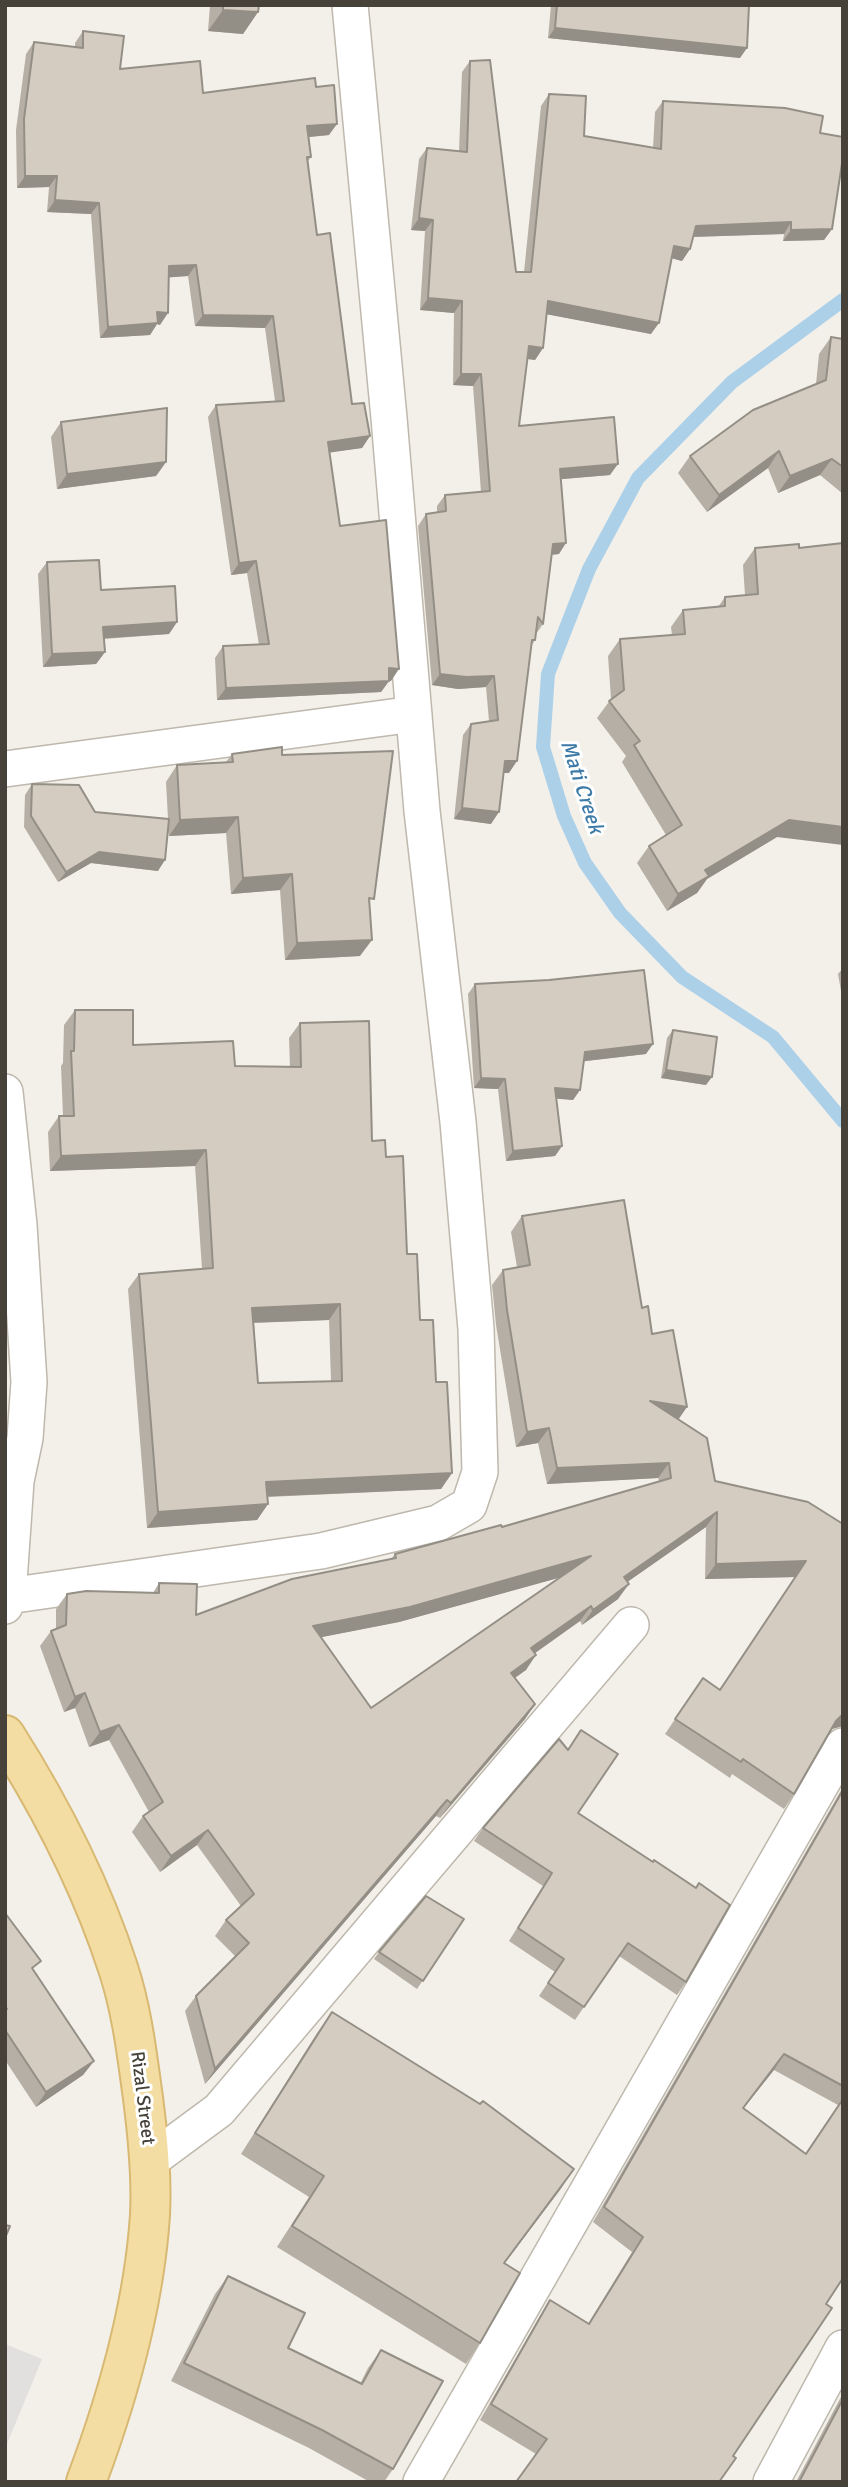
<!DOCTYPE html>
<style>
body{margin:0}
#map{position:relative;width:848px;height:2487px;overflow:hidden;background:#f3f0ea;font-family:Signika,sans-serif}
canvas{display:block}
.frame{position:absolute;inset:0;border:7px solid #464139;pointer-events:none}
</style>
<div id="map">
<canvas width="848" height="2487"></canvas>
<div class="frame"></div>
</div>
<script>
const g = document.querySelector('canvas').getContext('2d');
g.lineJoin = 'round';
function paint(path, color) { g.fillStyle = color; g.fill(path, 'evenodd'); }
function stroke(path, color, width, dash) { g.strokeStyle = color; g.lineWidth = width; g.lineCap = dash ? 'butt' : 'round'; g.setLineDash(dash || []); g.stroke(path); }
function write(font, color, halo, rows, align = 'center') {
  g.font = font + ' Signika,sans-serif'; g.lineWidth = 6; g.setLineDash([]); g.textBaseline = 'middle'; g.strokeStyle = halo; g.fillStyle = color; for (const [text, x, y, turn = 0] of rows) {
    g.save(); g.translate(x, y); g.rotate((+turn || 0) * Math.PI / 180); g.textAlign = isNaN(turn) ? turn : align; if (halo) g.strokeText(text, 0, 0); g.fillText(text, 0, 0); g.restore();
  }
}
const parking = new Path2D(`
 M5,2344L42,2359L5,2449Z`);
const stream = new Path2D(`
 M843,300L732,382L638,478L589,569L548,674L543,747L564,816L585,863L620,913L682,977L773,1037L843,1121`);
const street = new Path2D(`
 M5,769L414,714
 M5,1092L19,1225L29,1382L25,1438L16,1481L8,1596L5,1606
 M8,1596L321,1551L438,1523L469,1505L480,1472L476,1329L458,1122L422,811L389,418L350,5
 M150,2161L219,2110L631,1625
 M421,2482L843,1746
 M771,2482L843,2348`);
const primary = new Path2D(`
 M5,1735C52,1809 91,1885 118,1968C132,2010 137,2055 143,2098C148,2137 152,2175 150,2215C144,2306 118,2397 86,2482`);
const wall = new Path2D(`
 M210,5H259L258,12L243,34L208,31Z
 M551,5H749L740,58L548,38Z
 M83,31L120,69L203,93L316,87L329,135L308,137L311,157L308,161L317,235L352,404L370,436L362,448L329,452L340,526L391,681H389L381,692L217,700L215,658L223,646L259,645L247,573L231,575L208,417L216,405L275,401L265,328L195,326L188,276L169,277L160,325L157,324L150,335L100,338L91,214L47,212L49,187L17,188L16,130L26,54L34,42L75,47V43Z
 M470,61L516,272H524L541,106L549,94L584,136L653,148L655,112L663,101L820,133L832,229L824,240L783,241L784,234L693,237L690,249L682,261L672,258L651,334L547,314L543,348L535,360L527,359L519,426L610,475L561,479L559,554L552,555L543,624L536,634L535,640L532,645L509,773H503L491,824L454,819L463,735L471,724L489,721L486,687L458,689L432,685L418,526L426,514L437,513V506L445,495L481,492L473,386L453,385L454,313L420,310L425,231L411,230L419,159L427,148L459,151L462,72Z
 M831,337L843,339V494L820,475L778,493L768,468L707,512L678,473L690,456L816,384L819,354Z
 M61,422L166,462L156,476L57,489L51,437Z
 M755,548L777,837L707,879L697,893L667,911L637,863L649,846L666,835L622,762L626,756L597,718L611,699L608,656L620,639L672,635L671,627L683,610L718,607L725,597L745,595L743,565Z
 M47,562L101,590L177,622L169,634L104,639L105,652L96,664L43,667L38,574Z
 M232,754L282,755L370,906L360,956L285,960L280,890L231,894L226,833L169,836L168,831L158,871L91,863L58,882L24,827L25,795L32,784L95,812L168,819L166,782L177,765L226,762Z
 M843,968V1002L838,974Z
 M475,984L646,1054L584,1061L580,1090L573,1100L556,1098L562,1146L555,1156L506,1161L498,1089L474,1088L468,994Z
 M75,1010L133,1045L235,1066L290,1067L289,1038L300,1023L372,1141L386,1157L407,1254L420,1320L436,1382L452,1473L441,1489L268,1497V1504L257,1520L147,1528L128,1289L139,1274L202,1269L195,1166L50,1171L48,1132L59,1116H63L61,1066L63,1063L64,1025ZM329,1320L331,1381L258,1383L254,1323Z
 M673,1030L706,1085L661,1078L667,1038Z
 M522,1216L642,1308L652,1334L679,1419L715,1481L843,1524V1726L832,1729L830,1731L794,1794L784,1809L732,1774L730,1778L665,1734L703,1678L719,1690L796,1577L705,1579L706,1527L627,1582L618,1599L582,1625L580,1621L535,1653L526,1670L515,1678L535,1704L525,1719L440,1818L436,1816L205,2084L185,2011L196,1996L235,1956L215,1936L226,1920L241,1906L197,1845L160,1872L132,1832L143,1816L149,1812L109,1740L89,1747L75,1708L64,1712L40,1646L51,1631L56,1629V1609L67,1594L153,1593L159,1583L196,1615L391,1559L395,1554L502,1527L659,1481L658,1478L547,1484L538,1443L516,1447L496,1325L492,1285L503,1270L517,1267L511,1232ZM561,1577L371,1708L321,1637L399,1622Z
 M843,1787V2278L536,2454L480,2420L540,2316L550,2300L588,2324L632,2252L593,2222ZM774,2070L838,2105L805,2154L743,2108Z
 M578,1813L686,1982L677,1995L619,1956L575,2020L539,1996L555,1972L509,1941L543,1886L474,1841L483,1828Z
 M5,1913L34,1971L94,2061L83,2075L36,2107L5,2060Z
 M464,1919L417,1989L374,1959L379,1952Z
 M332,2012L574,2169L504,2264L480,2343L466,2364L277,2247L309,2197L241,2154L317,2033Z
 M228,2276L288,2348L360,2384L368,2368L381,2350L393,2469L384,2482H370L309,2448L171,2381L215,2294Z
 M843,2393V2482H796Z`);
const shadedWall = new Path2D(`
 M223,10L258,12L243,34L208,31Z
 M555,28L747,48L740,58L548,38Z
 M337,124L329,135L299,138L307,126Z
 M25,176H57L49,187L17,188Z
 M55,200L99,203L91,214L47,212Z
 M419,218L433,220L425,231L411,230Z
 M791,222L784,234L688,237L696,226Z
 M832,229L824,240L783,241L791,230Z
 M674,246L690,249L682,261L667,257Z
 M196,265L188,276L161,278L169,266Z
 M428,298L462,301L454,313L420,310Z
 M548,301L659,323L651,334L540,313Z
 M157,312L168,313L160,325L157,324L150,335L100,338L108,327Z
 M203,315L273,316L265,328L195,326Z
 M529,346L543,348L535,360L521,358Z
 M461,374H481L473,386L453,385Z
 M370,436L362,448L320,454L328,442Z
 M779,451L768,468L707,512L719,495Z
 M832,459L820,475L778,493L790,476Z
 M166,462L156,476L57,489L67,474Z
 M618,464L610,475L552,480L560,469Z
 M566,543L559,554L545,555L553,544Z
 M256,561L247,573L231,575L239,563Z
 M177,622L169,634L94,639L103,627Z
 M105,652L96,664L43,667L52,654Z
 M389,668L399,669L391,681H389L381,692L217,700L226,688Z
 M440,674L494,676L486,687L458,689L432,685Z
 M505,761H517L509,773H497Z
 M462,808L499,812L491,824L454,819Z
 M238,817L226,833L169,836L180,820Z
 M789,820L843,827V845L777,837L707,879L697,893L667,911L678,894L705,870Z
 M99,852L165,860L158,871L91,863L58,882L66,872Z
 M292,874L280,890L231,894L243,878Z
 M372,940L360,956L285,960L297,943Z
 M653,1044L646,1054L578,1062L585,1052Z
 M666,1070L712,1077L706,1085L661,1078Z
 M481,1078L505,1079L498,1089L474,1088Z
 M555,1088L580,1090L573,1100L548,1098Z
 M562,1146L555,1156L506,1161L513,1151Z
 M206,1150L195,1166L50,1171L61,1156Z
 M340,1304L329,1320L242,1323L252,1308Z
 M650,1401L687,1407L676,1423Z
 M549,1428L538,1443L516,1447L527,1432Z
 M669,1463L658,1478L547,1484L557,1468Z
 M452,1473L441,1489L256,1497L266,1482Z
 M268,1504L257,1520L147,1528L158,1512Z
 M717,1512L706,1527L613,1592L624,1577Z
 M591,1556L580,1572L399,1622L302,1641L313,1626Z
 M806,1561L796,1577L705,1579L716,1564Z
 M629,1584L618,1599L582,1625L593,1610Z
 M591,1606L580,1621L521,1663L531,1648Z
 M536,1655L526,1670L500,1688L511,1673Z
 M85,1693L75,1708L64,1712L75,1697Z
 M535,1704L525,1719L440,1818L451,1803Z
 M843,1714V1726L832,1729L826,1736L836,1721Z
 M119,1725L109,1740L89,1747L100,1732Z
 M447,1800L436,1816L205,2084L215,2069Z
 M208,1830L197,1845L160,1872L171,1856Z
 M784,2054L774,2070L732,2123L743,2108Z
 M94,2061L83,2075L36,2107L46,2092Z
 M574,2169L560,2190L489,2284L504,2263Z`);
const building = new Path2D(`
 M223,5H259L258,12L223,10Z
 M557,5H749L747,48L555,28Z
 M83,31L124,36L120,69L200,61L203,93L315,78L316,87L334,85L337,124L307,126L311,157H307L317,235L330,233L352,404L364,403L370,436L328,442L340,526L386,520L399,669L389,668V681L226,688L223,646L269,644L256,561L239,563L216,405L284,401L273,316L203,315L196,265L169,266L168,313L157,312L158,323L108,327L99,203L55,200L57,176H25L24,119L34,42L83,48Z
 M490,60L516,272H531L549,94L586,96L584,136L661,149L663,101L785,108L823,116L820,133L843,137V157L832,229L791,230V222L696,226L690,249L674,246L659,323L548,301L543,348L529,346L519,426L614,417L618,464L560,469L566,543L553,544L543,624L538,617L535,640H532L517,761H505L499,812L462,808L471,724L498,720L494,676L466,677L440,674L426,514L446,511L445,495L490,491L481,374H461L462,301L428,298L433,220L419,218L427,148L467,152L470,61Z
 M831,337L843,339V467L832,459L790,476L779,451L719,495L690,456L753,410L826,380Z
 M167,408L166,462L67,474L61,422Z
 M843,543V827L789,820L705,870L709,876L678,894L649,846L682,825L634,745L640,741L609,701L624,690L620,639L685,634L683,610L725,606V597L758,594L755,548L799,544V548Z
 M99,560L101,590L175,586L177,622L103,627L105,652L52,654L47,562Z
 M282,747V755L393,751L374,899L369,898L372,940L297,943L292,874L243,878L238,817L180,820L177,765L233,762L232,754Z
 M32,784L79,785L95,812L169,819L165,860L99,852L66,872L31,816Z
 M644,970L653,1044L585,1052L580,1090L555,1088L562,1146L513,1151L505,1079L481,1078L475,984L549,980Z
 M75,1010H133V1045L233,1041L235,1066L301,1067L300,1023L369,1021L372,1141L385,1140L386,1157L403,1156L407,1254H417L420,1320H433L436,1382H447L452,1473L266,1482L268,1504L158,1512L139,1274L213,1268L206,1150L61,1156L59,1116H74L71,1051H74ZM340,1304L342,1381L258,1383L252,1308Z
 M673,1030L717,1037L712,1077L666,1070Z
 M624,1200L642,1308L648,1306L652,1334L673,1330L687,1407L650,1401L707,1438L715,1481L808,1502L843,1524V1714L836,1721L794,1794L743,1759L741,1762L675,1719L703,1678L720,1690L806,1561L716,1564L717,1512L624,1577L629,1584L593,1610L591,1606L531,1648L536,1655L511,1673L535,1704L451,1803L447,1800L215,2069L196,1996L249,1943L226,1920L254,1894L208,1830L171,1856L143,1816L163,1802L119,1725L100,1732L85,1693L75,1697L51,1631L66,1625L67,1594L86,1591L159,1593V1583L197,1584L196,1615L292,1579L396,1558L395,1554L501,1525L502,1527L671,1478L669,1463L557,1468L549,1428L527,1432L507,1310L503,1270L530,1265L522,1216ZM591,1556L371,1708L313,1626L410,1607Z
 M581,1730L618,1754L578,1813L653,1862L654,1860L696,1888L699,1883L730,1905L686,1982L628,1943L584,2007L548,1983L564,1959L518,1928L552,1873L483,1828L559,1739L568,1750Z
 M843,1790V2086L784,2054L743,2108L806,2154L843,2099V2278L826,2304L832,2308L733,2456L736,2458L719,2482H516L547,2439L491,2404L550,2300L589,2324L643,2237L604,2207Z
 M426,1896L464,1919L423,1981L379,1952Z
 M5,1913L41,1961L32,1968L94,2061L46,2092L5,2030V2009H7L5,2006Z
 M332,2012L480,2104L483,2101L574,2169L504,2263L520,2273L480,2343L292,2226L324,2176L255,2133Z
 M5,2225L10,2226L5,2238Z
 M228,2276L305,2313L288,2348L362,2384L381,2350L443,2381L393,2469L322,2430L184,2363Z
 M843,2399V2482H799Z`);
const streetNames = [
 ["Rizal Street",142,2098,83]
];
const waterNames = [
 ["Mati Creek",581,787,72]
];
paint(parking, '#e2e0de');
stroke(stream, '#add0e9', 14);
stroke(street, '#beb8ad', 38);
stroke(primary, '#d8b973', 42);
stroke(street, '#fff', 35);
stroke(primary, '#f4dda2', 38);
paint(wall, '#b6afa5');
paint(shadedWall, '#948f86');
paint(building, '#d4ccc0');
stroke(building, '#948f86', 2);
write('19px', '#464139', '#fff', streetNames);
write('italic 21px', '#3d7aa7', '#fff', waterNames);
</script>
